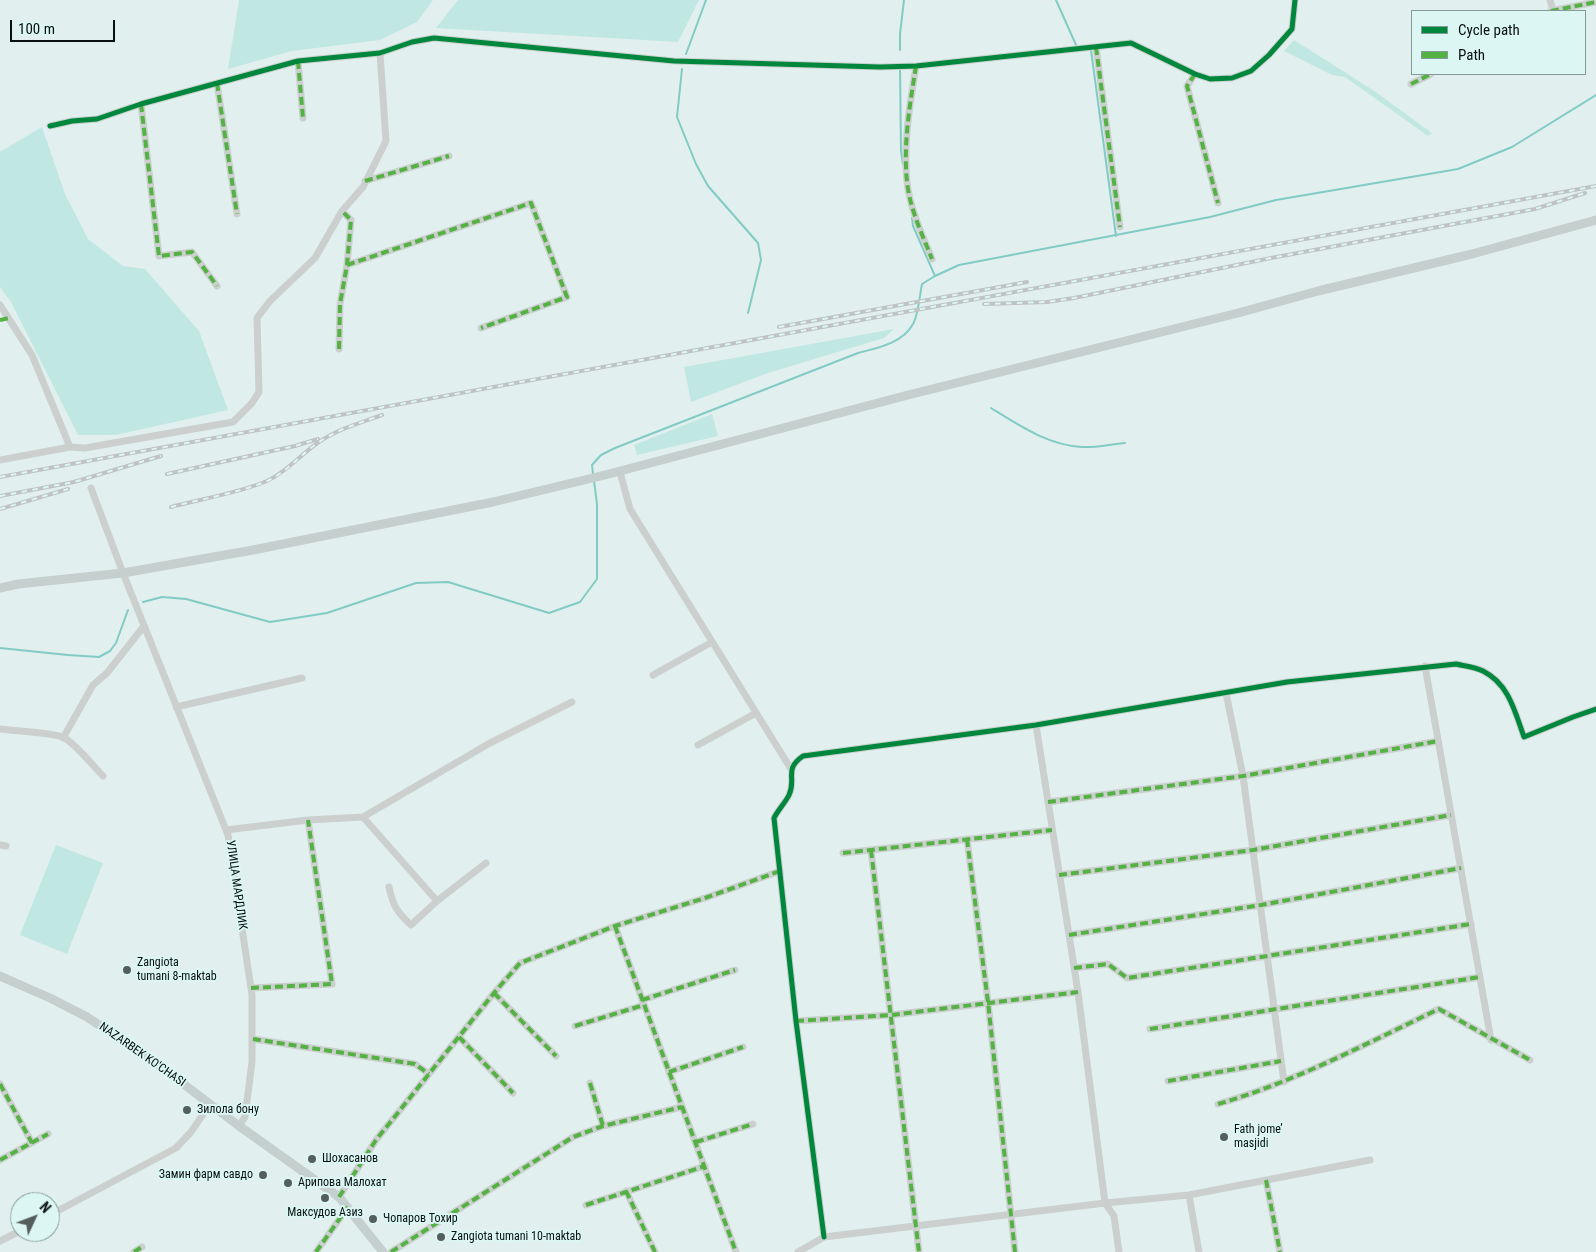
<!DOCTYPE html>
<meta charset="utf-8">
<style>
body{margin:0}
#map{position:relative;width:1596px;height:1252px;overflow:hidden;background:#e1f0ee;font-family:"Roboto Condensed",sans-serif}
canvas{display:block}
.legend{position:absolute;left:1411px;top:10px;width:175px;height:65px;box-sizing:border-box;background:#dbf6f3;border:1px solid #869a98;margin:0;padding:6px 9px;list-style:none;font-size:15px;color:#07100f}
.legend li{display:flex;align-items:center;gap:10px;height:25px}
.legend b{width:25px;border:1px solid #869a98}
.north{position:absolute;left:10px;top:1192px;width:50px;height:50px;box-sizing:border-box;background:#dbf6f3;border:1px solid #869a98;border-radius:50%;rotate:47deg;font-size:14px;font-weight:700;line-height:20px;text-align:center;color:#07100f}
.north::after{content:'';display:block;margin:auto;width:18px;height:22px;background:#535e5d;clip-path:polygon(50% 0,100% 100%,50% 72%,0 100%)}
.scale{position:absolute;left:10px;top:20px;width:105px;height:22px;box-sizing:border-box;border:2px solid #07100f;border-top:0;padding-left:6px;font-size:15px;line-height:18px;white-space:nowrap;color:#07100f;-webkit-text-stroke:4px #dbf6f3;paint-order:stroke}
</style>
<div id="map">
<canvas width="1596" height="1252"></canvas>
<ul class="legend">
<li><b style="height:6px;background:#00873e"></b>Cycle path</li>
<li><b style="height:6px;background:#54b144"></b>Path</li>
</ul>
<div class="north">N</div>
<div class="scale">100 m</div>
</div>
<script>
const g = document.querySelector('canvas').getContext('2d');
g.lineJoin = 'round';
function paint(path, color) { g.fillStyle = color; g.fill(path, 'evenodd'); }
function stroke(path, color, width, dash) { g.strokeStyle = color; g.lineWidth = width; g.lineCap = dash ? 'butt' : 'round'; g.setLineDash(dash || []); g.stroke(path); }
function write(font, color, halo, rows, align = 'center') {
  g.font = font + ' "Roboto Condensed",sans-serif'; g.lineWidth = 4; g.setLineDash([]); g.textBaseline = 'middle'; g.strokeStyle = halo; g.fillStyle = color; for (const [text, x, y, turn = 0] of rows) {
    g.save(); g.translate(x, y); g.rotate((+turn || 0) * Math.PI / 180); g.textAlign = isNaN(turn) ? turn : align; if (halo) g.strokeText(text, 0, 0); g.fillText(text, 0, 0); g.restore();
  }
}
const green = new Path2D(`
 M239,0H433L417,22L380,40L292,51L228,69Z
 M458,0H699L678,42L436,28Z
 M1294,40L1373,90L1432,133L1428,136L1345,77L1332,75L1284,51Z
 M42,127L65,194L88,239L123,266L145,269L199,331L228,410L116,435H78L11,302L0,287V152Z
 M894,329L884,338L768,373L691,402L684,367Z
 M712,414L718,436L637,455L634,445Z
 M56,845L103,863L67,954L20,935Z`);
const stream = new Path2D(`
 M1056,0L1076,45
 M900,50V34L904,0
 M1091,50L1116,236
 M686,54L706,0
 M682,69L677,117L696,164L708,186L758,243L761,260L748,313
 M900,69L901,151L903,164
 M912,218L913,226L935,276
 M991,408C1020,426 1048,445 1082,447C1096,448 1111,444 1125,443
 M593,474L592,465L601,455L615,448L858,353C877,348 903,343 913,324C918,316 920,294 922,284L935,276L959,265L1210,217L1276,200L1458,169L1512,147L1596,95
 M143,602L162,597L186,599L270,622L327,613L416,583L448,582L549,613L580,602L597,579V504L594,481
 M0,648L68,655L99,657L110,651L116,643L128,610`);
const minor = new Path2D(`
 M1550,0L1553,10
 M1551,11L1596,2
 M1096,47L1120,227
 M298,61L303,118
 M916,66C910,104 903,143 907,182C910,209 922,234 932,259
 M1195,74L1187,86L1218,203
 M217,83L237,214
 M1411,84L1431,74
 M141,104L159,256L192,252L217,286
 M50,126L72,121L97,119L141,104L298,61L380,53L412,42L434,38L674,61L880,67L916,66L1131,43L1195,74L1210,79L1232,78L1251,71L1269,55L1292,29L1295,0
 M365,181L449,156
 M347,265L531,203L567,297L481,328
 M0,305L32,355L70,447
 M339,349L340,304L347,265L351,220L342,211
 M0,460L70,447L85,448L233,422L252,403L259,392L257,318L270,301L315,258L342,211L363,187L386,141L380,53
 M620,472L630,509L791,769
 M91,488L123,573L228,835L252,995V1062L245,1117L239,1126
 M1425,666L1491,1040
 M653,675L712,642
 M1226,693L1243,776L1284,1082
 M176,707L302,678
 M1036,725L1078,992L1105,1203L1114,1216L1119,1252
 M0,729C16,731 49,732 63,737C74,742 94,767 103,776
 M63,738L93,685L107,673L144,626
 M698,745L756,713
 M1048,802L1243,776L1438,741
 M363,817L437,901
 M226,830L308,820L363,817L490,743L572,702
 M967,839L988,1002L1015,1252
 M0,845L6,846
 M871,850L919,1252
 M843,853L1052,830
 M1059,875L1253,850L1451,815
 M389,887C393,906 397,912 411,925L437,901L486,863
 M615,926L736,1252
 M1069,935L1261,905L1461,868
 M1074,968L1108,964L1127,978L1471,924
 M251,988L332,984L308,820
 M494,993L556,1056
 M642,1000L735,970
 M796,1021L891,1015L1078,992
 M575,1026L644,1005
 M1150,1029L1480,977
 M459,1037L513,1093
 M253,1039L415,1064L429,1074
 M669,1072L743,1047
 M1168,1081L1281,1061
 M590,1083L603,1126
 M0,1084L32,1143
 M1218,1104C1295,1082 1367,1043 1439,1009L1530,1060
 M696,1142L753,1124
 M0,1160L48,1134
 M1266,1180L1280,1252
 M626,1191L655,1252
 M1189,1195L1199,1252
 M339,1197L376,1140L494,993L520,963L615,926L705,898L780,871
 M586,1205L705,1166
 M50,1215L176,1148L191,1132L210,1104
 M824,1237L796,1021L774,818C778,810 785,803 789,795C797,778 783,770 803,756L1036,725L1287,682L1456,664C1465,666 1475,667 1483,671C1509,684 1515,712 1524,737L1573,717L1596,709
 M0,1241L20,1231
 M134,1252L142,1247
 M316,1252L348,1207
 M391,1252L573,1137L603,1126L682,1107
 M798,1252L824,1237L1105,1203L1189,1195L1370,1160`);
const major = new Path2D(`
 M0,588L18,584L123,573L253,550L493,502L605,475L908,395L1238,313L1318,291L1472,254L1596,220
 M0,976L50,998L87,1017L153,1061L239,1126L339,1197L383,1252`);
const rail = new Path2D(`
 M984,304L1047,302L1074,298L1271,258L1535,209L1585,193
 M779,327L1027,282
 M167,474L295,446L318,439
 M0,477L1596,186
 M0,496L74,482L161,456
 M171,507C201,499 239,493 267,481C287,472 301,454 319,442C338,429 360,423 382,415
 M0,509L68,489`);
const quiet = new Path2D(`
 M1551,11L1596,2
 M1096,47L1120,227
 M298,61L303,118
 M916,66C910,104 903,143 907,182C910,209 922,234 932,259
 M1195,74L1187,86L1218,203
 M217,83L237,214
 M1411,84L1431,74
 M141,104L159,256L192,252L217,286
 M365,181L449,156
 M347,265L531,203L567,297L481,328
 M0,320L9,318
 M339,349L340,304L347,265L351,220L342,211
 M1048,802L1243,776L1438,741
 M967,839L988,1002L1015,1252
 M871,850L919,1252
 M843,853L1052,830
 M1059,875L1253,850L1451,815
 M615,926L736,1252
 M1069,935L1261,905L1461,868
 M1074,968L1108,964L1127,978L1471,924
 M251,988L332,984L308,820
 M494,993L556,1056
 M642,1000L735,970
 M796,1021L891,1015L1078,992
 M575,1026L644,1005
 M1150,1029L1480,977
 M459,1037L513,1093
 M253,1039L415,1064L429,1074
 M669,1072L743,1047
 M1168,1081L1281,1061
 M590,1083L603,1126
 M0,1084L32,1143
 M1218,1104C1295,1082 1367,1043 1439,1009L1530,1060
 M696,1142L753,1124
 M0,1160L48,1134
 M1266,1180L1280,1252
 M626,1191L655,1252
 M339,1197L376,1140L494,993L520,963L615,926L705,898L780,871
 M586,1205L705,1166
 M134,1252L142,1247
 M316,1252L348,1207
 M391,1252L573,1137L603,1126L682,1107`);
const cycleway = new Path2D(`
 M50,126L72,121L97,119L141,104L298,61L380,53L412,42L434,38L674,61L880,67L916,66L1131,43L1195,74L1210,79L1232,78L1251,71L1269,55L1292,29L1295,0
 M824,1237L796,1021L774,818C778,810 785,803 789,795C797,778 783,770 803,756L1036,725L1287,682L1456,664C1465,666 1475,667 1483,671C1509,684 1515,712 1524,737L1573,717L1596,709`);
const markers = [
 [127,970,5,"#535e5d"],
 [187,1110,5,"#535e5d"],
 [1224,1137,5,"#535e5d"],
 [312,1159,5,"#535e5d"],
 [263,1175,5,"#535e5d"],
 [288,1183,5,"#535e5d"],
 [325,1198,5,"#535e5d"],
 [373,1219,5,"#535e5d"],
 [441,1237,5,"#535e5d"]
];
const streetNames = [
 ["УЛИЦА МАРДЛИК",236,885,82],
 ["NAZARBEK KO'CHASI",142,1055,35]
];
const poiNames = [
 ["Zangiota",137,963],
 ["tumani 8-maktab",137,977],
 ["Зилола бону",197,1110],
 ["Fath jome’",1234,1130],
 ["masjidi",1234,1144],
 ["Шохасанов",322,1159],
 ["Замин фарм савдо",253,1175,"right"],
 ["Арипова Малохат",298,1183],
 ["Максудов Азиз",325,1213,"center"],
 ["Чопаров Тохир",383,1219],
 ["Zangiota tumani 10-maktab",451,1237]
];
paint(green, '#c1e7e2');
stroke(stream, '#82cbc5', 2);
stroke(minor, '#cbd0cf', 7);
stroke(major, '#c4cfce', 9);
stroke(rail, '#bfc3c3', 4);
stroke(rail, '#dbf6f3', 2, [5.5]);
stroke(quiet, '#54b144', 4, [8, 4]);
stroke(cycleway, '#00873e', 5);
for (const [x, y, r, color] of markers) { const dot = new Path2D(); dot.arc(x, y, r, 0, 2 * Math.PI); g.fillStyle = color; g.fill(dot); stroke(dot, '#dbf6f3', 2); }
write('12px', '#07100f', '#dbf6f3', streetNames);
write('12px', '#07100f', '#dbf6f3', poiNames, 'left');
</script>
